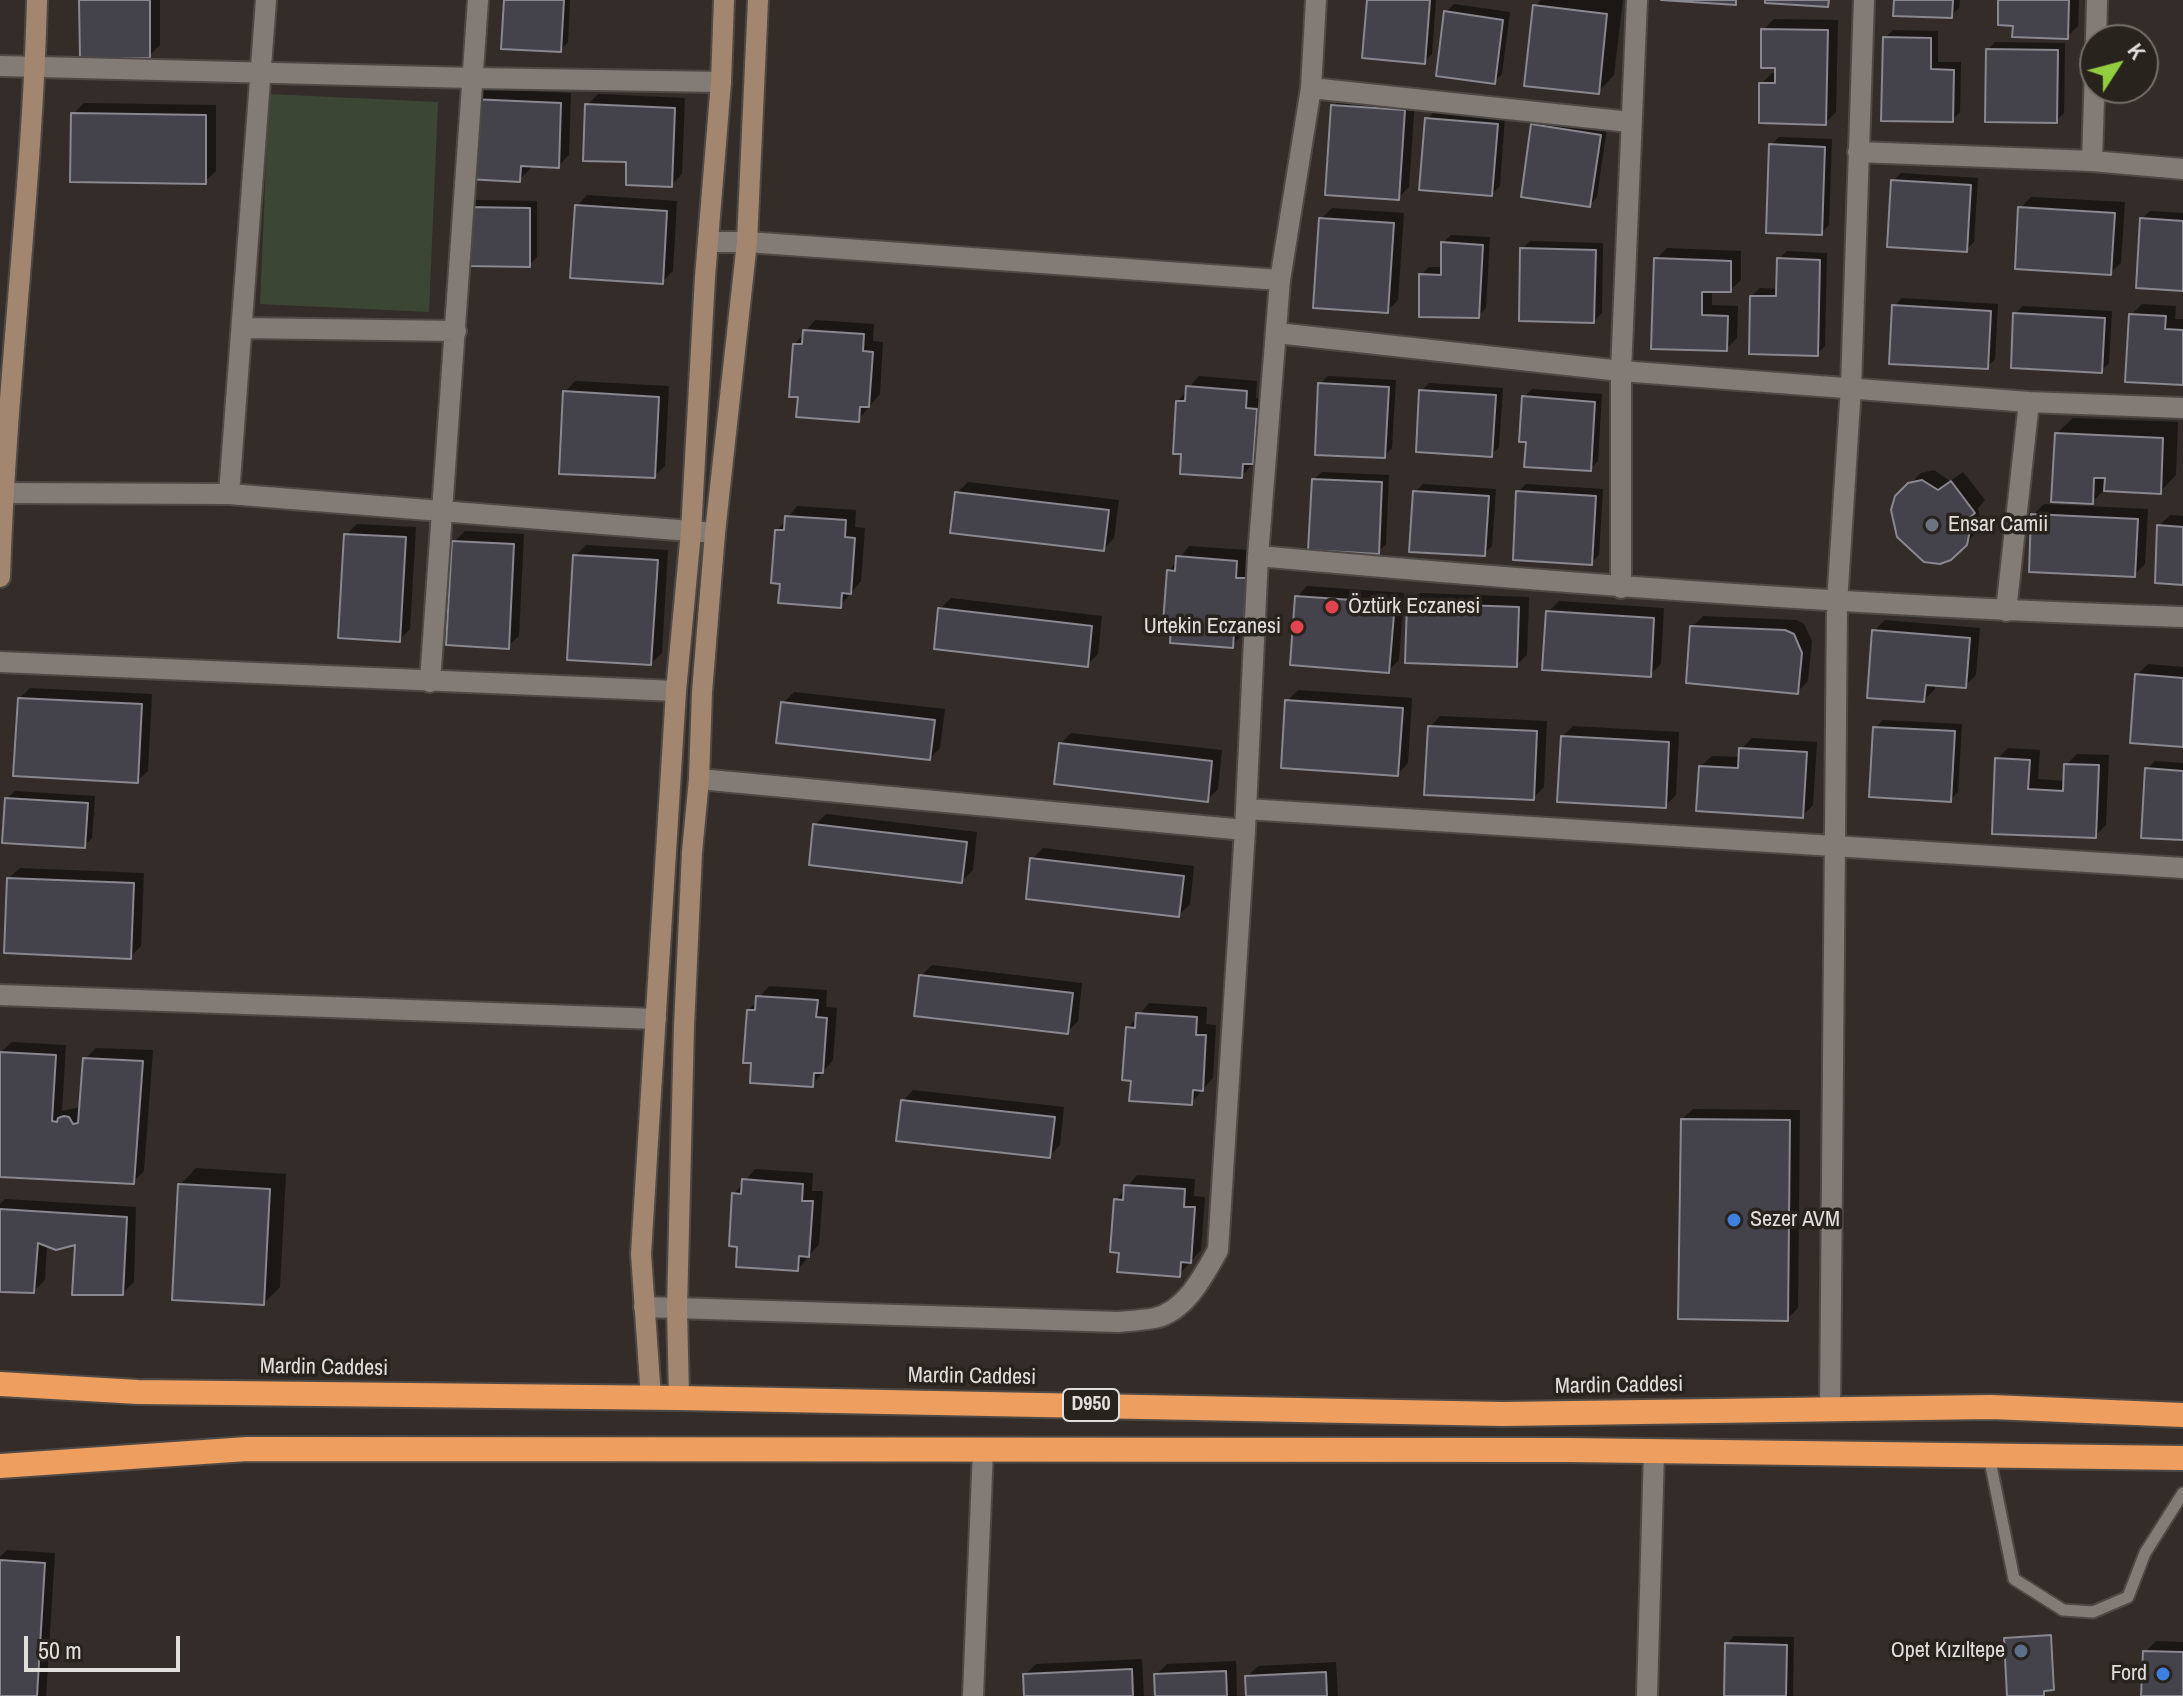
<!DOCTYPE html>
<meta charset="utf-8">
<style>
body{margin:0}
#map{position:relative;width:2183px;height:1696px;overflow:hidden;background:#332c28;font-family:"Archivo Narrow",sans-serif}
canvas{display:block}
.north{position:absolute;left:2079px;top:24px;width:80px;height:80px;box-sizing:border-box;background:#29231e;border:2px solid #736e6a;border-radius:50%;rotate:54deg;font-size:22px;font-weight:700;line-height:32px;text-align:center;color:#e2dedb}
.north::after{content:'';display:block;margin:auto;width:28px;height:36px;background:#92cd3f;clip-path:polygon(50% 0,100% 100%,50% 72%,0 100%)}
.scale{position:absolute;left:24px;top:1636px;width:156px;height:36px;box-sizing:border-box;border:4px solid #e2dedb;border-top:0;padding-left:10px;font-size:24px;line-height:28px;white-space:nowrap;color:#e2dedb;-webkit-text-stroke:6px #29231e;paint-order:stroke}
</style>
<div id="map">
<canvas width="2183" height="1696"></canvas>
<div class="north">K</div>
<div class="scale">50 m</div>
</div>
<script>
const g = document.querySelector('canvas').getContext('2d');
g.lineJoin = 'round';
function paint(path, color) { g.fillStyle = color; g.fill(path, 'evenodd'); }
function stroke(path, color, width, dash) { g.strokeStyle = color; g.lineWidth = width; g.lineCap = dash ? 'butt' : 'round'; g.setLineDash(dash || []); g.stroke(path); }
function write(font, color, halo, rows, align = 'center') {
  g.font = font + ' "Archivo Narrow",sans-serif'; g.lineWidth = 7; g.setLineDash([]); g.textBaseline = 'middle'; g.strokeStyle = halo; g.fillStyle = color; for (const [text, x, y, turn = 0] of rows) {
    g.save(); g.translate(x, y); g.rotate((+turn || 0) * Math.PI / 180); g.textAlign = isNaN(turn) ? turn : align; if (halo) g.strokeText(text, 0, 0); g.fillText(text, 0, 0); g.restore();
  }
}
const green = new Path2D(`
 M269,94L438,102L429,312L260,304Z`);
const shadow = new Path2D(`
 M81,0H160V45L149,56Z
 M506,0H570L568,42L560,50Z
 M1369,0H1436L1432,54L1424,62Z
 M1541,0H1623L1614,75L1598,92L1535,6Z
 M1896,0H1960L1959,8L1951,16Z
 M2000,0H2079L2078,26L2067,37L2015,24Z
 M1454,4L1510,12L1502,74L1494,82L1446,12Z
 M1774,19L1838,20L1836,112L1825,123L1761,84L1772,73H1777L1763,30Z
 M1893,30L1938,31V62H1961L1960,112L1952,120L1885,38Z
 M1995,42L2065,43L2064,113L2056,121L1988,50Z
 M484,89L571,93L569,155L558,166L530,165V169L519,180L473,100Z
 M598,94L685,98L682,174L671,185L628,160L587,105Z
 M1344,95L1415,100L1409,187L1398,198L1333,106Z
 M84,103L216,105V171L205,181L73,114Z
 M1435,111L1505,116L1500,186L1492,194L1427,119Z
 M1541,117L1607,127L1597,197L1589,205L1533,125Z
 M1779,137L1832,139L1829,225L1821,233L1771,145Z
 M1901,173L1978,178L1974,242L1966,250L1893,181Z
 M587,195L677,201L673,271L662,282L577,206Z
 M2031,197L2125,202L2121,263L2110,273L2020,208Z
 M477,200L537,201V257L529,265L469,208Z
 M1332,208L1404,213L1398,300L1387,311L1321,219Z
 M2150,211L2183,213V289L2142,219Z
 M1451,235L1490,237L1486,308L1478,316L1421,275L1429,267H1443V243Z
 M1530,241L1603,243L1602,313L1594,321L1522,249Z
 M1667,248L1741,251V280L1730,290H1712V305L1738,306L1737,338L1726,349L1656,259Z
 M1787,251L1827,253L1825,346L1817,354L1752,296L1760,288L1778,289L1779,259Z
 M1902,298L1998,304L1995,359L1987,367L1894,306Z
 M2142,304L2176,306L2175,319H2183V383L2131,315Z
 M2023,306L2112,311L2109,363L2101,371L2015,314Z
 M815,320L874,324L873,341L883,342L880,394L858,420L800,396L795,344Z
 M1199,376L1257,381L1256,398L1267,399L1263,451L1242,476L1183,452L1178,401Z
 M1328,376L1396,380L1392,448L1384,456L1320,384Z
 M575,381L669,386L665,466L654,476L565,392Z
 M1429,383L1503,388L1499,447L1491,455L1421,391Z
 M1532,389L1602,394L1598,461L1590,469L1528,440L1524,397Z
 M2073,418L2178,422L2176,475L2160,492L2105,489L2092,502L2056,434Z
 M1934,470L1950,481L1963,472L1985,500L1978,508L1980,518L1977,532L1950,558L1897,497L1921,473Z
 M1322,472L1389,475L1386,544L1378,552L1314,479Z
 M968,482L1119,500L1114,538L1104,549L957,493Z
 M1423,484L1496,489L1492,546L1484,554L1415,492Z
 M1526,484L1603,489L1599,555L1591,563L1518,492Z
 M2044,504L2148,509L2145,564L2134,575L2033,515Z
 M797,506L856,510L855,527L865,528L861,581L840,606L782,582L777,531Z
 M2170,515L2183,516V583L2159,526Z
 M357,524L416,527L410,629L399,640L346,535Z
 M465,531L524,534L519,636L508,646L454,542Z
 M586,545L668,550L662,653L651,663L575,556Z
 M1189,546L1247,550L1246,567L1257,568L1253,621L1232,646L1169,571Z
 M1307,586L1404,593L1399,660L1389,670L1297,597Z
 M1420,593L1529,597L1527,655L1516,665L1409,604Z
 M951,598L1102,616L1098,654L1087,665L940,609Z
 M1559,601L1664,608L1661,664L1650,675L1548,612Z
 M1703,616L1797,620L1804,624L1812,641L1808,681L1797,692L1692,627Z
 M1885,620L1980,628L1976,675L1965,686L1935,684V689L1924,700L1874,631Z
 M2148,664L2183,667V745L2137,675Z
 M30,688L152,694L148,771L137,781L20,698Z
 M1298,690L1412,698L1408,763L1398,774L1287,701Z
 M794,692L945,709L940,748L930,758L783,703Z
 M1440,716L1547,721L1544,787L1533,798L1430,727Z
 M1883,720L1962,724L1958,792L1950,800L1875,728Z
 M1573,726L1679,732L1676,795L1665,806L1562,737Z
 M1071,733L1222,750L1218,789L1207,800L1060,744Z
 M1752,738L1817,742L1813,805L1802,816L1701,766L1712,756L1741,757V749Z
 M2008,748L2040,750L2038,779L2065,781L2066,765L2077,754L2109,755L2106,825L2095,836L1994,832L1997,759Z
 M2155,761L2183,763V838L2147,769Z
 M15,791L95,796L92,838L84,846L7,799Z
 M826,814L977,832L973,870L962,881L815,825Z
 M1043,848L1194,866L1190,904L1179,915L1032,859Z
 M20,868L144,873L141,946L130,957L9,878Z
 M932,965L1082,983L1078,1021L1067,1032L921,976Z
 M769,986L827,990L826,1007L837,1008L833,1060L812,1085L749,1010Z
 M1149,1003L1207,1007L1206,1024L1216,1025L1213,1078L1191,1103L1133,1079L1128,1028Z
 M12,1042L66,1045L62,1111L81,1107L85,1059L96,1048L153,1050L144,1171L133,1182L0,1175L1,1052Z
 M913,1090L1064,1107L1060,1145L1049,1156L903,1101Z
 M1693,1109L1800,1110L1798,1308L1787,1319L1682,1119Z
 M196,1168L286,1174L280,1287L264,1303L180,1185Z
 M755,1169L813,1173L812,1191H823L819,1244L798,1269L739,1245L734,1194Z
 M1137,1175L1195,1179L1194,1196L1205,1197L1201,1250L1179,1275L1121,1251L1116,1200Z
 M5,1199L136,1207L134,1282L123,1293L77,1242L47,1245L45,1280L34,1291L0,1290V1204Z
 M7,1550L55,1553L46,1696H0V1557Z
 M2052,1634L2055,1686L2045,1688L2046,1696H2009L2006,1638Z
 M1734,1636L1794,1637L1793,1696H1726L1727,1644Z
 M2156,1641L2183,1642V1696H2143L2145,1652Z
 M1142,1659L1144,1696H1026L1025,1675L1036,1664Z
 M1236,1661L1237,1696H1157L1156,1675L1167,1664Z
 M1336,1662L1338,1696H1248L1247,1677L1258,1666Z`);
const building = new Path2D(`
 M79,0H150V58H80Z
 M504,0H564L561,52L501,49Z
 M1367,0H1430L1425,64L1362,58Z
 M1661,0H1736V5Z
 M1765,0H1829L1828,7L1765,3Z
 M1894,0H1953L1952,18L1893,16Z
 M1998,0H2069L2068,39L2012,37L2013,26L1998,25Z
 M1533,5L1607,14L1599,94L1524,86Z
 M1444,11L1503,20L1495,84L1436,76Z
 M1761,29L1828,30L1826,125L1759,123V83H1775V68H1761Z
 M1883,37L1931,38V69L1954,70L1953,122L1881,121Z
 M1986,49L2058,50L2057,123L1985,122Z
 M471,99L561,103L559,168L521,166L520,182L467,179Z
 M585,104L675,108L672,187L626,185V162L583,161Z
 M1331,105L1405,110L1399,200L1325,195Z
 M71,113L206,115V184L70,182Z
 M1425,118L1498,124L1492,196L1419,190Z
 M1531,124L1601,135L1590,207L1521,197Z
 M1769,144L1825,147L1822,235L1766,233Z
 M1891,180L1971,185L1967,252L1887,247Z
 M575,205L667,211L663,284L570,278Z
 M467,207L530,208V267L467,266Z
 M2018,207L2115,213L2111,275L2015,269Z
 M1319,218L1394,223L1388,313L1313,308Z
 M2140,218L2183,221V291L2136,288Z
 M1441,242L1483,245L1479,318L1419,317V274L1441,275Z
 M1520,248L1596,250L1594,323L1519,321Z
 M1654,258L1731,261V292H1702V315L1728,316L1727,351L1651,349Z
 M1777,258L1820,260L1818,356L1749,354L1750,296H1776Z
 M1892,305L1991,311L1988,369L1889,364Z
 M2013,313L2105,318L2102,373L2011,368Z
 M2129,314L2166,316L2165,329L2183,330V385L2125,382Z
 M803,330L864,334L863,351L873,352L869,407H860L859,422L796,417L798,397H789L793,344H802Z
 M1318,383L1389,387L1385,458L1315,455Z
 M1186,386L1247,391L1246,408L1257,409L1253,464H1243L1242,478L1180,474L1181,454H1173L1176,401H1185Z
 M1419,390L1496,395L1492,457L1416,452Z
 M563,391L659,397L655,478L559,474Z
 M1522,396L1595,402L1591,471L1524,467L1526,442H1519Z
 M2055,433L2163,438L2161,494L2104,491L2105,478H2094L2093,504L2051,502Z
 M1312,479L1382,482L1379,554L1308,550Z
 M1922,480L1938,490L1951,481L1975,513L1968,519L1970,530L1967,545L1951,560L1940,564L1924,562L1897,537L1891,510L1895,496L1908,483Z
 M1413,491L1489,496L1485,556L1409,552Z
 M1516,491L1596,496L1592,565L1513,560Z
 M955,492L1109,510L1104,551L950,533Z
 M2031,514L2138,519L2135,577L2029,572Z
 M785,516L846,520L845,537L855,538L851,594L842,593L841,608L778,603L780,584L771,583L775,530H784Z
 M2157,525L2183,527V585L2155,583Z
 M344,534L406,537L400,642L338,638Z
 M452,541L514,544L509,649L446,645Z
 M573,555L658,560L651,665L567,660Z
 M1176,556L1237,561L1236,578H1247L1243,634L1234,633L1233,648L1170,643L1171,624L1163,623L1167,570L1175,571Z
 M1295,596L1395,603L1389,673L1290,665Z
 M1407,603L1519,607L1517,667L1405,663Z
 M938,608L1092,626L1088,667L934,649Z
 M1546,611L1654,618L1651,677L1542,670Z
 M1690,626L1785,630L1794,634L1802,653L1798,694L1686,683Z
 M1872,630L1970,638L1966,688L1926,685L1924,702L1867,698Z
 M2135,674L2183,678V747L2130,743Z
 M18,698L142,704L138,783L13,776Z
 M1285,700L1403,708L1398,776L1281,768Z
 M781,702L935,720L930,760L776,743Z
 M1428,726L1537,731L1534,800L1424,795Z
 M1873,727L1955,731L1951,802L1869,797Z
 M1561,736L1669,742L1666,808L1557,802Z
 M1059,743L1212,761L1208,802L1054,784Z
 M1739,748L1807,752L1803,818L1696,811L1699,766L1738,768Z
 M1995,758L2030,760L2028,789L2063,791L2064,764L2099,765L2096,838L1992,834Z
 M2145,768L2183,771V840L2141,838Z
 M5,798L88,803L85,848L2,843Z
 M813,824L967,842L962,883L809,865Z
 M1030,858L1184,876L1179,917L1026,899Z
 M7,878L134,883L131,959L4,953Z
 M919,975L1073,993L1068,1034L914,1016Z
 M756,996L818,1000L816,1017L827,1018L823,1073H814L813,1087L750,1083L751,1063H743L747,1010H755Z
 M1136,1013L1197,1017L1196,1035H1206L1203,1091L1193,1090L1192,1105L1129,1101L1131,1081L1122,1080L1126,1027L1135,1028Z
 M0,1052L56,1055L52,1121L57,1122L58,1118L64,1116L69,1117L73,1124L78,1123L83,1058L143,1061L134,1184L0,1177Z
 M901,1100L1055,1117L1050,1158L896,1141Z
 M1681,1119L1790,1120L1788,1321L1678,1319Z
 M742,1179L803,1184L802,1201H813L809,1257L799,1256L798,1271L736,1267L737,1247L729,1246L732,1193L741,1194Z
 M178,1184L270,1189L264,1305L172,1300Z
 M1124,1185L1185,1189L1184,1207H1195L1191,1263L1181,1262L1180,1277L1117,1272L1119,1253L1110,1252L1114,1199L1123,1200Z
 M0,1209L127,1217L123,1295H72L75,1245L56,1250L38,1243L34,1293L0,1292Z
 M0,1560L45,1563L37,1696H0Z
 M2051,1635L2054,1690L2044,1691V1696H2007L2004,1638Z
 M1725,1643L1787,1645L1786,1696H1724Z
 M2143,1651L2183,1652V1696H2141Z
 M1132,1669L1133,1696H1024L1023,1674Z
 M1226,1671L1227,1696H1155L1154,1674Z
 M1326,1672L1327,1696H1246L1245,1676Z`);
const lane = new Path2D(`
 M1989,1456L2014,1579L2063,1610L2093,1612L2128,1597L2145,1553L2183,1493`);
const street = new Path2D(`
 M2096,40L2097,0
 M0,66L472,78L721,82
 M1311,88L1630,122
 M1858,152L2092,161L2183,169
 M2092,161L2095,69
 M708,242H747L1280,280
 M242,328L456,331
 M1277,333L1621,371L2029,402L2183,408
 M0,493L229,494L715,533
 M229,494L266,0
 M1258,556C1566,584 1874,607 2183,617
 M1621,588V371L1637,0
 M2006,611L2029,402
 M0,662L676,691
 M430,682L478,0
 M699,779L1245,830
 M1246,809L2183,868
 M0,995L656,1019
 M644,1307L1118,1322C1130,1321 1143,1320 1155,1318C1186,1311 1204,1275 1218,1250L1245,830L1258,556L1280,280L1311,88L1316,0
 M1830,1409L1837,603L1851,387L1864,0
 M973,1696L983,1449
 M1647,1696L1654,1451`);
const secondary = new Path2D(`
 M0,577C6,384 32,193 37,0
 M651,1398L641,1254L676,691L691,532L705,277L721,82L724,0
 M679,1398L677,1308L684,1027L692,852L699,779L702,692L715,533L747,242L758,0`);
const highway = new Path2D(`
 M0,1384L138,1392L679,1398L1503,1414L1991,1407L2183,1415
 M0,1466L247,1449L1569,1450L2183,1458`);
const markers = [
 [1932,525,8,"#6b7280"],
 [1332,607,8,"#e0444e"],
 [1297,627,8,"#e0444e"],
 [1734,1220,8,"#3f7fe0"],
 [2021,1651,8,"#5c6f8a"],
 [2163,1674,8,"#3f7fe0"]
];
const shields = [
 [1091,1405,56]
];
const shieldNames = [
 ["D950",1091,1405]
];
const poiNames = [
 ["Ensar Camii",1948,525],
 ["Öztürk Eczanesi",1348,607],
 ["Urtekin Eczanesi",1281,627,"right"],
 ["Sezer AVM",1750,1220],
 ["Opet Kızıltepe",2005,1651,"right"],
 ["Ford",2147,1674,"right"]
];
const streetNames = [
 ["Mardin Caddesi",324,1368,1],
 ["Mardin Caddesi",972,1377,1],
 ["Mardin Caddesi",1619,1386,-1]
];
paint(green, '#3c4635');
paint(shadow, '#0007');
paint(building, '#44434b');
stroke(building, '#898790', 2);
stroke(lane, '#4e4945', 15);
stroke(street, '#4e4945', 24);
stroke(secondary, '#4e4945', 24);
stroke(highway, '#4e4945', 28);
stroke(lane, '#837c76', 11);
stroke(street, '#837c76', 20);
stroke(secondary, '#a3866f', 20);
stroke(highway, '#ee9e5f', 24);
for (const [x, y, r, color] of markers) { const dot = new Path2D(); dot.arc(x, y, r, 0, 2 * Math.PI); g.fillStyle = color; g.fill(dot); stroke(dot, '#29231e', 3); }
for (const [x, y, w] of shields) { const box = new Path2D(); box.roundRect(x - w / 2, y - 16, w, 32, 6); g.fillStyle = '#29231e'; g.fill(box); stroke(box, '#e2dedb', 2); }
write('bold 20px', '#e2dedb', null, shieldNames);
write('22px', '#e2dedb', '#29231e', poiNames, 'left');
write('22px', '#e2dedb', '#29231e', streetNames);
</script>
